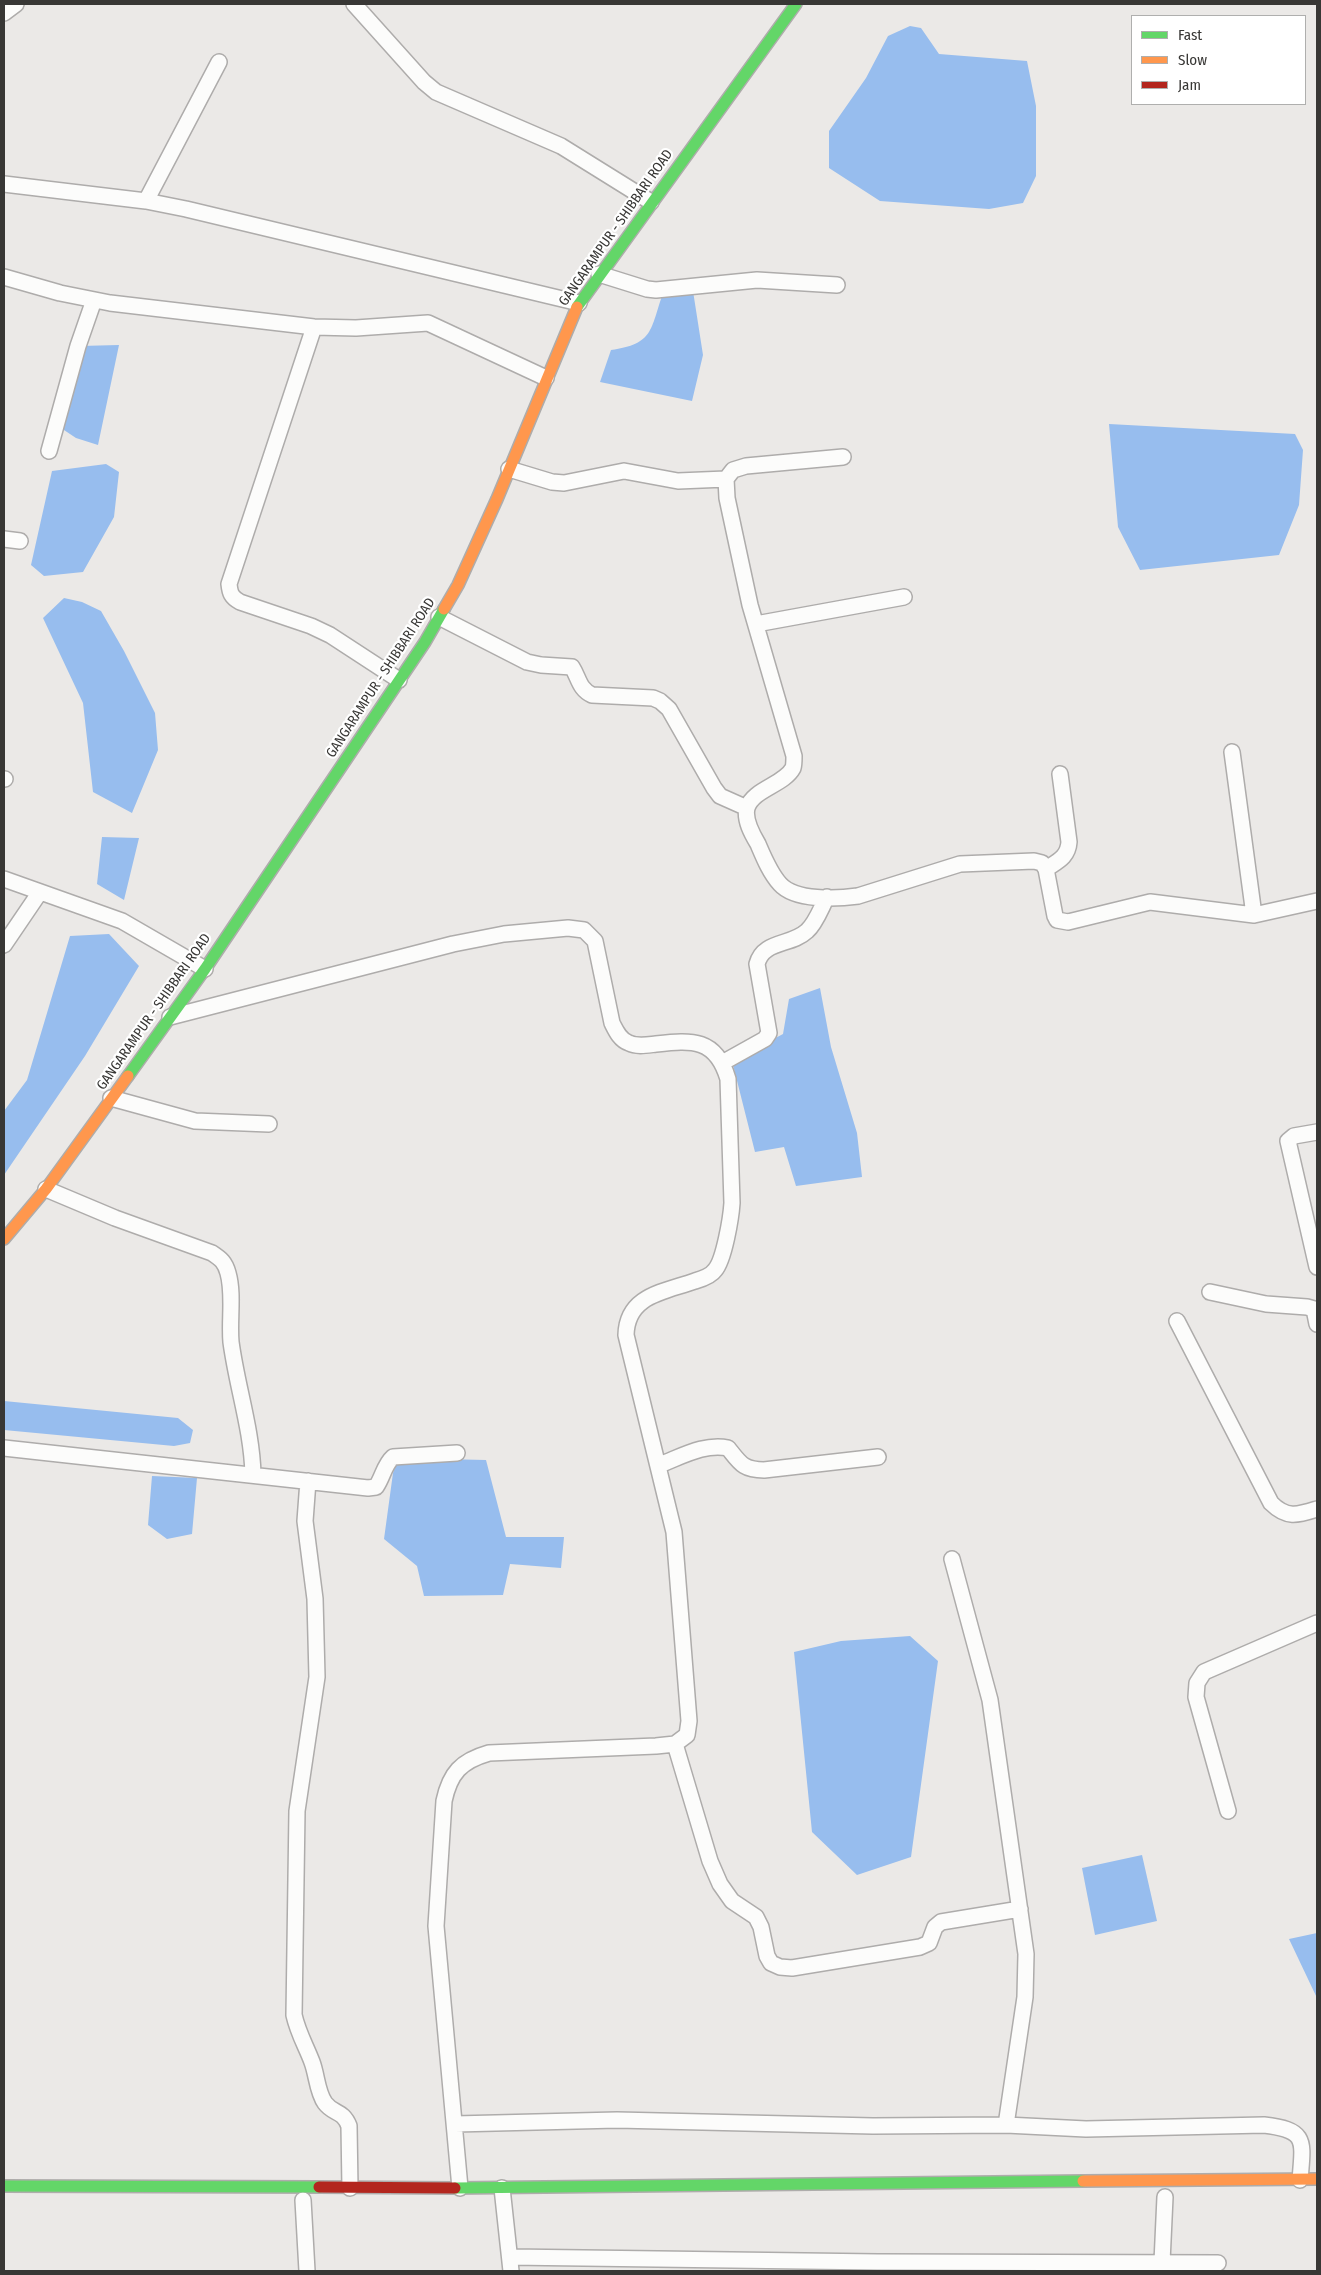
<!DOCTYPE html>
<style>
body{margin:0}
#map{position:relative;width:1321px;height:2275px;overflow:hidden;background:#ebe9e7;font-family:"Fira Sans Condensed",sans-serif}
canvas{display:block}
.frame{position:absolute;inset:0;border:5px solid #383735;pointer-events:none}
.legend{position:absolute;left:1131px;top:15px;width:175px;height:90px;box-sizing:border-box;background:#fff;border:1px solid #afafae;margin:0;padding:6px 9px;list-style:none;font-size:15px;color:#383735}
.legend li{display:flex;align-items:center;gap:10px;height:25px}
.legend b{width:25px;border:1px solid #afafae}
</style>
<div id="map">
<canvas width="1321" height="2275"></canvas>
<div class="frame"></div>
<ul class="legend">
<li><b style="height:6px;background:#63d668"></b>Fast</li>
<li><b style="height:6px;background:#ff974d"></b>Slow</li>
<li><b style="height:6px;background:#b3261e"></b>Jam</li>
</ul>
</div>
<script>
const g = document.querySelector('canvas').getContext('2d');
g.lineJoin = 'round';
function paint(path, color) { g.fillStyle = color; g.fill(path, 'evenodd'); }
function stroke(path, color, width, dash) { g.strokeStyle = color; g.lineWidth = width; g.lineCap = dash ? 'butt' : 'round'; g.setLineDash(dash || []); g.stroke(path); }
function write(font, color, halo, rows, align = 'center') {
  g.font = font + ' "Fira Sans Condensed",sans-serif'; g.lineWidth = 4.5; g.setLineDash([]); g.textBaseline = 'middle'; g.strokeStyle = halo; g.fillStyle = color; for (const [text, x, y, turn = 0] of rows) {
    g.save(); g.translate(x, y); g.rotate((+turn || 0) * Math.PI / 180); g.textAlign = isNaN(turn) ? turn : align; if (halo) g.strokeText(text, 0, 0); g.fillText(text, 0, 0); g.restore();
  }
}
const water = new Path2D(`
 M910,26L921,28L939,54L1027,61L1036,106V176L1023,203L989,209L880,201L829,168V131L866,78L888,36Z
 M693,291L703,355L692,401L600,382L611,350C654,344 650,330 663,293Z
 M119,345L98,445L76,438L58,426L80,346Z
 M1109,424L1295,434L1303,450L1299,505L1279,555L1140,570L1118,527Z
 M106,464L119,472L114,517L83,572L44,576L31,565L52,471Z
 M64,598L82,602L101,611L124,651L155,713L158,750L132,813L93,792L83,703L43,618Z
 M102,837L139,838L124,900L97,884Z
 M109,934L139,966L85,1056L4,1175V1111L27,1080L70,936Z
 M820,988L831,1047L857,1133L862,1177L796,1186L784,1147L755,1152L732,1061L783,1034L789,999Z
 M4,1401L178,1418L193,1430L190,1443L174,1446L4,1430Z
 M398,1458L486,1460L506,1537H564L561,1568L510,1564L503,1595L424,1596L417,1566L384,1539L393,1473Z
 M152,1476L197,1478L192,1534L167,1539L148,1525Z
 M910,1636L938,1661L911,1857L857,1875L812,1832L794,1652L841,1641Z
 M1142,1855L1157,1921L1095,1935L1082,1868Z
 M1317,1933V1998L1289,1939Z`);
const street = new Path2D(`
 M354,4L424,82L436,92L561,146L651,202
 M4,13L16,4
 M4,184L146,201L186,209L579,303
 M146,201L219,62
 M599,274L647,289L656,290L757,280L837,285
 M4,277L60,293L110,303L314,327L356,328L428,323L546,378
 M314,327L229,584C230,593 231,597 240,602L311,626L330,635L399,680
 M49,451L78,346L94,300
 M843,457L746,466L733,470L726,479L727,498L750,605L794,756C794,759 794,765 793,768C784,785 753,789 747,808C744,820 752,834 758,844C764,858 770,873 780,884C795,901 837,899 858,896L960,864L1034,861L1042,863L1046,869L1055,916L1057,920L1068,922L1150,902L1254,915L1317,901
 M509,469L552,482L564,483L624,471L678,481L726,479
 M4,539L20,541
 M439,617L527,662L541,665L572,667C579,678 579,689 592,695L653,698L660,701L669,709L714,788L720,796L747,808
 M756,624L904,597
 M1232,752L1254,915
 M4,779H5
 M1046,869C1058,861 1068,857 1069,842L1060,774
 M4,879L122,921L205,969
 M4,945L40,892
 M170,1017L453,944L504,934L568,928L584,930L595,941L612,1023C616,1031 620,1040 629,1043C637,1047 647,1045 656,1044C692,1040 716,1038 728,1079L732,1203C731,1218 724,1260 715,1270C711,1276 702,1279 695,1281C664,1292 627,1295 626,1335L674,1532L689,1721L687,1735L675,1744L656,1746L489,1753C461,1761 450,1773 444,1801L436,1926L460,2188
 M722,1063L765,1039L769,1033L757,964C763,940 791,946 807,931C816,923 821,908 827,897
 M111,1098L195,1121L269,1124
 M1317,1132L1294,1136L1288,1141L1317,1267
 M46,1189L115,1218L212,1253C221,1259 225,1262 228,1273C234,1294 229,1320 231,1342C237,1387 252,1430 253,1475
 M1210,1292L1266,1304L1307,1307L1314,1309L1317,1324
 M1177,1321L1271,1503C1287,1519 1298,1515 1317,1509
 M4,1448L368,1488L376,1487C383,1477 384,1465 393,1457L457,1453
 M659,1465C681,1457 704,1443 728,1448C740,1463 743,1470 764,1470L878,1457
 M308,1481L305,1521L315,1599L317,1677L297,1811L294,2015C298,2033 306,2046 312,2062C317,2075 317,2092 325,2103C333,2114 343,2110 349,2126L350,2188
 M952,1559L990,1700L1026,1954L1025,1997L1006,2125
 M675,1744L710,1861L720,1884L732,1901L756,1917L761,1927L767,1956L771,1963L780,1967L792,1968L920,1947L929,1943L935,1927L941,1922L1020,1909
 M1228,1811L1196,1697L1197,1683L1204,1672L1317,1623
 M455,2124L617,2120L873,2126L1006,2125L1086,2129L1264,2125C1308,2130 1303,2141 1300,2180
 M502,2188L511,2271
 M303,2200L307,2271
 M510,2257L878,2262L1218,2263
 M1162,2262L1165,2197`);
const fast = new Path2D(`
 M577,307L796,4
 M128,1076L205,969L425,642L444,609
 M4,2186L319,2187
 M455,2188L1083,2181`);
const slow = new Path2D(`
 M444,609L458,585L497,499L577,307
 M4,1239L46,1189L128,1076
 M1083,2181L1317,2179`);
const jam = new Path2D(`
 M319,2187L455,2188`);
const streetNames = [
 ["GANGARAMPUR - SHIBBARI ROAD",616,228,-55],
 ["GANGARAMPUR - SHIBBARI ROAD",381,678,-57],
 ["GANGARAMPUR - SHIBBARI ROAD",154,1012,-55]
];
paint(water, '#97bdee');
stroke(street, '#aeacab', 18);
stroke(fast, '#aeacab', 14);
stroke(slow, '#aeacab', 14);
stroke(jam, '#aeacab', 14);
stroke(street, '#fcfcfb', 15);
stroke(fast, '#63d668', 11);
stroke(slow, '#ff974d', 11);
stroke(jam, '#b3261e', 11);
write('14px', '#383735', '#fff', streetNames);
</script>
